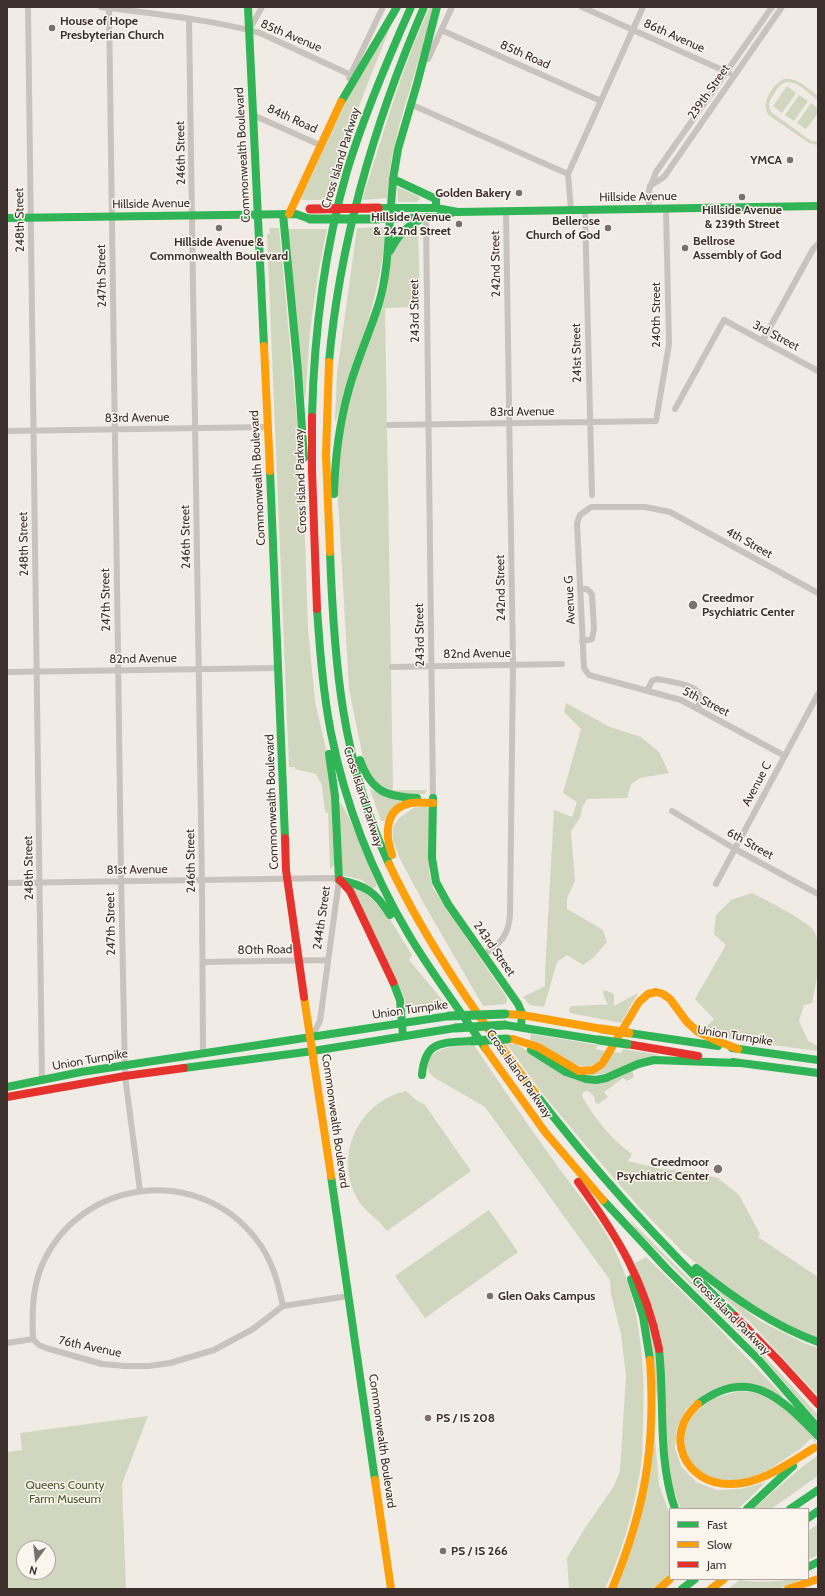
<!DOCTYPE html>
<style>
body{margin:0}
#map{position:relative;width:825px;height:1596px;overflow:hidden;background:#f0ebe5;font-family:Cabin,sans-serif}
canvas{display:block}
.frame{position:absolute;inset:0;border:8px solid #3b302b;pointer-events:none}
.legend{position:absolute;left:669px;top:1508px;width:140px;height:72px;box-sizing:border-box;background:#fbf5ee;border:1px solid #aea6a0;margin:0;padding:5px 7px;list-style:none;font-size:12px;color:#3b302b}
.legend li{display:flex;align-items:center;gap:8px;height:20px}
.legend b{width:20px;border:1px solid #aea6a0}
.north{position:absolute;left:16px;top:1540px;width:40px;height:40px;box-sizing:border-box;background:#fbf5ee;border:1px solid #aea6a0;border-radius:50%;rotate:195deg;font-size:11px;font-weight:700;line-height:16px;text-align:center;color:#3b302b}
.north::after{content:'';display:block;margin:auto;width:14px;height:18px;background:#7a716c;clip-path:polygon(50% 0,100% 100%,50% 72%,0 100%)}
</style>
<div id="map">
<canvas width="825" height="1596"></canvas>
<div class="frame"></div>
<ul class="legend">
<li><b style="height:5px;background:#30b455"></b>Fast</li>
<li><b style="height:5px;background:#ff9f0a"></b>Slow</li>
<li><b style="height:5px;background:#e5322d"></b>Jam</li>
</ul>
<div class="north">N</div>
</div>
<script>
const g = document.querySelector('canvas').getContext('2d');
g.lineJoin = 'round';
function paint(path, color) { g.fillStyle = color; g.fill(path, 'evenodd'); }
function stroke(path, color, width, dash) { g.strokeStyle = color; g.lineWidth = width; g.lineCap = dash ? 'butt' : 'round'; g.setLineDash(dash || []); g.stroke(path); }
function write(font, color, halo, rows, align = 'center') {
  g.font = font + ' Cabin,sans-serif'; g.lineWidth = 3; g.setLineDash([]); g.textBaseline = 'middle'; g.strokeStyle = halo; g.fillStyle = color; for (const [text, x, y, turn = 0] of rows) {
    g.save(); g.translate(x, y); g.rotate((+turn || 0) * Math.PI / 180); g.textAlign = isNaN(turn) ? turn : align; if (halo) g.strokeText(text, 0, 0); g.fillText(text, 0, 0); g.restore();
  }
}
const green = new Path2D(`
 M430,7H434C422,53 406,97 395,143C390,161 389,180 387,198L362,200C383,136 401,68 430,7Z
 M398,8C373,71 345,134 331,200H302L301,198L359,74Z
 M784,79C797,77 808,89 818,96V100C809,94 793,76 782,84C778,86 776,91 774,94C770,100 767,104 771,112L811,141L818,142V145L809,143L770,116C759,105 772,85 784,79Z
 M787,86L796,93L782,113L773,106Z
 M799,95L808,101L794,121L785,115Z
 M811,103L818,108V113L806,129L797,123Z
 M397,187L418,196L420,199L417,202H398Z
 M386,227C381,294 357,357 336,420L335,421L337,373L357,228Z
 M410,227H418L420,307L385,308L393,790H427L425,794H401L377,784L364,763L349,689L337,482L344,420L392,254Z
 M269,228H279L299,441L304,511L308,629L315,701L329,762L336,866H332V868H330L328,813L325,812L322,786L316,774L295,769V767H289L267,234H270Z
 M287,229H327L318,274L310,331L305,402Z
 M566,703L610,727L641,737L659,752L669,773L640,778L631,784L627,798L587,799L582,808L580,818L571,831L575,881L567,898V909L603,930L607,942L593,958L583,965L567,955L557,962L544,1007L530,1005L523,997L545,986V972L554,810L572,817L577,802L563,793L581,729L564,712Z
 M370,789L401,802L384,821H381Z
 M341,803L349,818L377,885L373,889L362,880L342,875L337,806Z
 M426,806L429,809V872L433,888L507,998V1002L505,1004L483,1006L423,902L400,859L393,841V828L398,819L413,808Z
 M358,886L386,913L412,955L409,960L449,1008L406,1013L405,999L353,891V888Z
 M752,893C764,899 808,921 814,931C824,948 816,985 812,1003L804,1005L799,1021L808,1041L818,1046V1051L734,1040L705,1028L714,1019L695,999L726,945L714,934L716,915L731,900Z
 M604,990L614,994V1006L638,993L621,1023L570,1013L569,1009L572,1006C584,1006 595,1004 608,1005L603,994Z
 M531,1034L598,1045L596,1049L606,1051C593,1074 580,1067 561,1057C551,1051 540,1046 530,1040Z
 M506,1043L516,1044L575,1080L632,1070L634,1077L627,1081L623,1078L604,1092L608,1097L598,1104L595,1102L594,1096L588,1091L583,1092L582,1096C594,1118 612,1140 632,1154L628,1161L661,1169L696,1172L718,1178L739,1195L760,1234L758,1237L818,1277V1339L770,1318L722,1286L683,1252L639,1207L587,1147L542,1093Z
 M474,1045C499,1082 524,1120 551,1157C568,1182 588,1204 604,1230C640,1289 646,1361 643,1429C642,1442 643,1457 640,1471C634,1511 622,1552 605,1589H569L567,1558L585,1528L614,1486L620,1471L626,1376L621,1334L611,1294L610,1280L485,1107L435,1078C429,1073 426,1070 428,1062C432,1046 461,1046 474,1045Z
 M623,1049L660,1055C653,1057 646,1058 639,1060C621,1066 601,1080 582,1073L613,1052L621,1053Z
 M406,1091L416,1100L425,1105L471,1171L387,1231C379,1219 365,1212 358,1200C333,1156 358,1102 406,1091Z
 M489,1210L518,1252L425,1318L395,1276Z
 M629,1219L749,1339L818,1415V1421L748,1341L637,1231Z
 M646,1257L704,1313L784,1397L721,1386L704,1394L686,1409L677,1428L675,1448L681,1466L696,1482L717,1490L741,1489L766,1482L738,1509H681L672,1486L635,1263Z
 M718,1289L760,1321L804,1343L818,1348V1396L748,1320L717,1291Z
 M740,1391C748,1392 757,1392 765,1395C775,1398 818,1436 818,1446L812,1438L800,1449L768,1470L744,1480L721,1481L698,1472L685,1454L684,1431L694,1413L714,1398Z
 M148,1416L122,1484L126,1589H7V1452L22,1450L20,1433ZM24,1548H48V1572H24Z
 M654,1427L659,1485L670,1515V1573L653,1589H615L627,1557Z
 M818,1455V1476L771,1509H753L797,1471Z
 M818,1524V1555L808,1560V1531Z
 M792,1579H803L778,1589H728L740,1580C758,1583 774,1582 792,1579Z`);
const street = new Path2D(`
 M28,7L42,1081
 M101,7C154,14 208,19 260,33L351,75
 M109,7L121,873L125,1076L140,1191
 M582,7L729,73
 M189,19L202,888L203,1054
 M249,30L262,7
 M441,30L601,101
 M428,59L452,7
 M349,78L383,7
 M410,104L568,174
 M253,115L320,145
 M650,186L664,177L782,7
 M649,209V190L656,172L772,7
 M571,210L568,174L643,7
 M585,210L592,495
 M426,217L433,798
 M763,340L813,249L818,244
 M675,409L724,320L818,371
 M389,425L656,421L669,344L666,209
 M7,431L268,427
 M580,589H587L592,594L594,629L592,639L582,641
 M392,667L562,664
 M7,672L279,668
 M647,691L652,681L657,679C667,681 691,684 697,691C702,695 699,704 698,709
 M785,756L681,700L589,675L584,668L577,523L580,515L591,507H645L670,512L818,593
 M672,811L735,849L818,894
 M7,883L332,878L339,880L320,1021L311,1038
 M716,884L818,694
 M484,954C500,945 509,934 510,915L513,665L506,211
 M203,962L327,960
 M33,1339C32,1313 32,1289 42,1265C80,1178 199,1164 256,1239C272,1259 278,1282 283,1306
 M7,1343L33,1339L39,1345L46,1348L102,1364L125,1366H149L170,1363L214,1350L253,1329L283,1306L348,1296`);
const fast = new Path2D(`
 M248,7L264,346
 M417,84L437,7
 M341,102L397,7
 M393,179L436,199V208
 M378,208H436L458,212L818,206
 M283,214L298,371L304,458
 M7,218L296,214L310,219
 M378,219L437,217L455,212
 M390,219L393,179L398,149L417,84
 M390,251C399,234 408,224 426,217
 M329,362C340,238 375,121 424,7
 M312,417C314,334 324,251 347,171C364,115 387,61 411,7
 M270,471L285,838
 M334,494C335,458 339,424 349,389C357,360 370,332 379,303C387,276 388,247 390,219
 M330,552C334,664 342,761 389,864
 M317,609C320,651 323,692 331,733C345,803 372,873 409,935C432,974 460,1010 485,1048
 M329,754L335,796L339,880C365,885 376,892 390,915
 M360,760C371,791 386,797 417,798
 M433,798L432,858L436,882L448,904L518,1004L522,1013L521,1027
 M393,982L400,1000L403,1036
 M505,1025L599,1040
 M629,1033L718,1046
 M732,1048L818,1060
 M531,1050L566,1072L586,1079L596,1080L606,1078L638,1064L654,1060L738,1063
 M733,1062L818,1073
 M184,1068L313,1051L455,1028
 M422,1075C425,1040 442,1043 471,1041
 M7,1087L81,1072L449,1016
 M535,1093C596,1173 663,1246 735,1316
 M331,1176L375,1480
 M603,1200L667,1269L758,1359L818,1428
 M696,1268C734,1298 772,1325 818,1342
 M631,1279L643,1316L650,1360
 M659,1349C665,1402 657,1457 675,1509
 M698,1404C750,1365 782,1399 818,1436
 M747,1509L793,1466
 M790,1509L818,1490
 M808,1518L818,1511
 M808,1567L818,1562
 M682,1589L695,1579`);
const slow = new Path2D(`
 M289,214L341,102
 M264,346L270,471
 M329,362L326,455L330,552
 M392,855C385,835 384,808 411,803C418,802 426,803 433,803
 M389,864C428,946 481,1021 535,1093
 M304,997L331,1176
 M505,1014L522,1015L602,1029
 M507,1039H513L538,1047L579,1071L593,1070L602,1064L639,1002L648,994L656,992L663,994L670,999L687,1022L698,1032L715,1040L738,1049
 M485,1048L545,1132L603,1200
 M698,1404C662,1435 685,1485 731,1484C761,1484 789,1463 814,1448
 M375,1480L391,1589
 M612,1589C645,1510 656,1446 650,1360
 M659,1589L670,1579
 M711,1589L724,1579
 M788,1589L818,1579`);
const jam = new Path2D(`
 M312,417V471L317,609
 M285,838L286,870L304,997
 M340,880L350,891L393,982
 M627,1044L698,1056
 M7,1097L125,1076L184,1068
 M578,1182C618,1237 645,1281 659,1349
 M735,1316L778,1360L818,1404`);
const fastBridge = new Path2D(`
 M310,219H378
 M449,1016L505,1014
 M455,1028L505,1025
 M599,1040L627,1044
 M471,1041L507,1039`);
const slowBridge = new Path2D(`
 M602,1029L629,1033`);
const jamBridge = new Path2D(`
 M310,209L378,208`);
const markers = [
 [52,28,4,"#7a716c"],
 [790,160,4,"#7a716c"],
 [519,193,4,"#7a716c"],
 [742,197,4,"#7a716c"],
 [459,224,4,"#7a716c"],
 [219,228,4,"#7a716c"],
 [608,228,4,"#7a716c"],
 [685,248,4,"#7a716c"],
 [693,605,5,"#7a716c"],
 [718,1169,5,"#7a716c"],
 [490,1296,4,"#7a716c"],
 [428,1418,4,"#7a716c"],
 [443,1551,4,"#7a716c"]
];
const poiNames = [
 ["House of Hope",60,21],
 ["Presbyterian Church",60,35],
 ["YMCA",782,160,"right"],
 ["Golden Bakery",511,193,"right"],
 ["Hillside Avenue",742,210,"center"],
 ["& 239th Street",742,224,"center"],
 ["Hillside Avenue",451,217,"right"],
 ["& 242nd Street",451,231,"right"],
 ["Bellerose",600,221,"right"],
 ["Church of God",600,235,"right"],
 ["Bellrose",693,241],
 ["Assembly of God",693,255],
 ["Hillside Avenue &",219,242,"center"],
 ["Commonwealth Boulevard",219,256,"center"],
 ["Creedmor",702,598],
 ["Psychiatric Center",702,612],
 ["Creedmoor",709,1162,"right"],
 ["Psychiatric Center",709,1176,"right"],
 ["Glen Oaks Campus",498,1296],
 ["PS / IS 208",436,1418],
 ["PS / IS 266",451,1551]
];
const streetNames = [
 ["85th Avenue",291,36,23],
 ["86th Avenue",674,36,24],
 ["85th Road",525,55,24],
 ["239th Street",709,92,-55],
 ["84th Road",292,119,24],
 ["246th Street",181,153,-91],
 ["Commonwealth Boulevard",243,155,-93],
 ["Cross Island Parkway",341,158,-73],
 ["Hillside Avenue",638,197,-1],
 ["Hillside Avenue",151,204,-1],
 ["248th Street",20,220,-91],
 ["242nd Street",496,264,-91],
 ["247th Street",102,276,-91],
 ["243rd Street",415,311,-91],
 ["240th Street",656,315,-90],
 ["3rd Street",776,336,28],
 ["241st Street",577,353,-91],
 ["83rd Avenue",522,412,-1],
 ["83rd Avenue",137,418,-1],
 ["Commonwealth Boulevard",258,478,-93],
 ["Cross Island Parkway",301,481,-92],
 ["246th Street",186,537,-91],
 ["4th Street",749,543,29],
 ["248th Street",24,544,-91],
 ["242nd Street",501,588,-91],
 ["247th Street",106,600,-91],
 ["Avenue G",570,600,-93],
 ["243rd Street",420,635,-91],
 ["82nd Avenue",477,654,-1],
 ["82nd Avenue",143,659,-1],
 ["5th Street",706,702,27],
 ["Avenue C",757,784,-62],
 ["Cross Island Parkway",363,797,72],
 ["Commonwealth Boulevard",272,802,-92],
 ["6th Street",750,844,29],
 ["246th Street",191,861,-91],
 ["248th Street",29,868,-91],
 ["81st Avenue",137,870,-1],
 ["244th Street",322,918,-82],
 ["247th Street",111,924,-91],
 ["243rd Street",494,949,55],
 ["80th Road",265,950,-1],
 ["Union Turnpike",410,1010,-8],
 ["Union Turnpike",735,1036,9],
 ["Union Turnpike",90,1060,-10],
 ["Cross Island Parkway",519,1074,55],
 ["Commonwealth Boulevard",335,1121,82],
 ["Cross Island Parkway",731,1316,45],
 ["76th Avenue",90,1347,12],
 ["Commonwealth Boulevard",382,1441,82]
];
const parkNames = [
 ["Queens County",65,1485],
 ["Farm Museum",65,1499]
];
paint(green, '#d1d6bf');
stroke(street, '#c9c3be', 6);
stroke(fast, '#30b455', 8);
stroke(slow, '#ff9f0a', 8);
stroke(jam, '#e5322d', 8);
stroke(fastBridge, '#30b455', 9);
stroke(slowBridge, '#ff9f0a', 9);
stroke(jamBridge, '#e5322d', 9);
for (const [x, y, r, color] of markers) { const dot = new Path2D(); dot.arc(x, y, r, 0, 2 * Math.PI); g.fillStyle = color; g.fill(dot); stroke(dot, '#fbf5ee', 1.5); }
write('bold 12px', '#3b302b', '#fbf5ee', poiNames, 'left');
write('12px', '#3b302b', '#fbf5ee', streetNames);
write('12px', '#4a5a2e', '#fbf5ee', parkNames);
</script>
